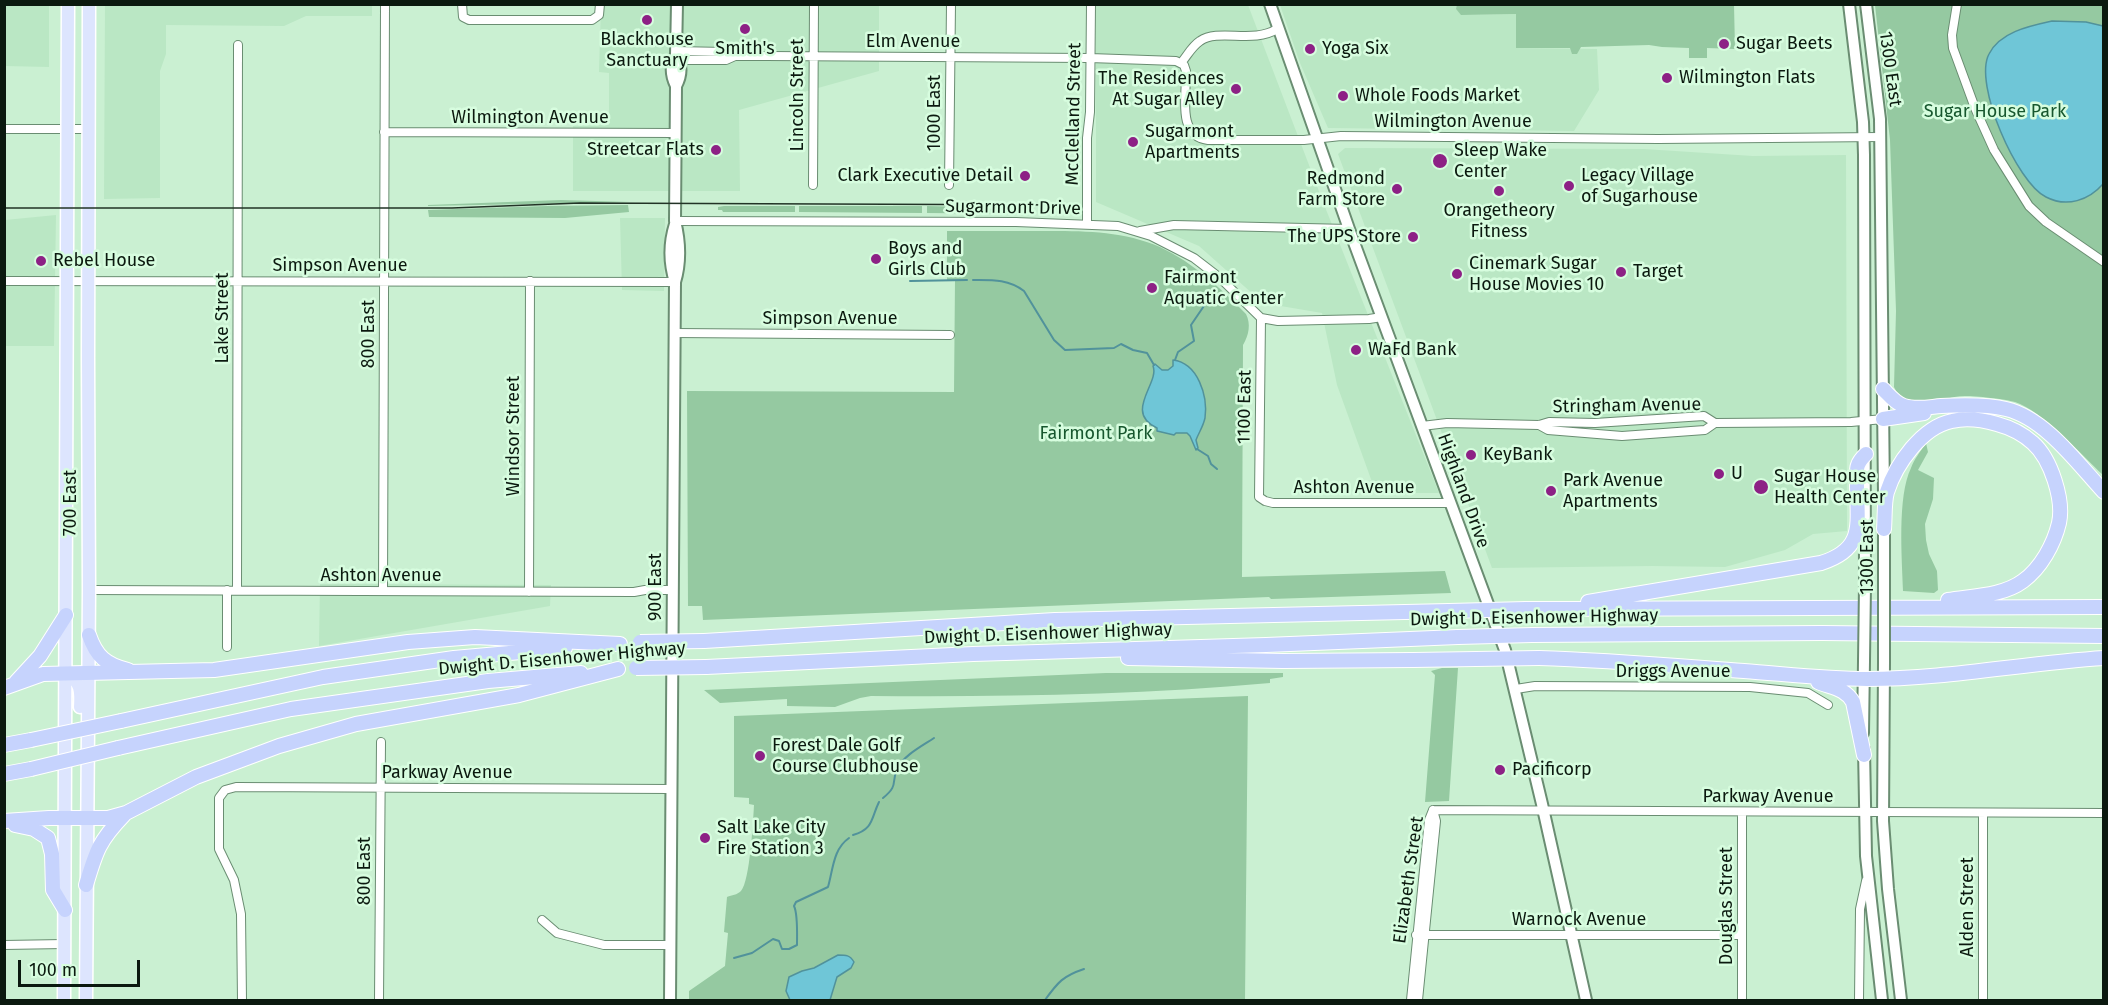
<!DOCTYPE html>
<style>
body{margin:0}
#map{position:relative;width:2108px;height:1005px;overflow:hidden;background:#caf0d2;font-family:"Fira Sans",sans-serif}
canvas{display:block}
.frame{position:absolute;inset:0;border:6px solid #0b190f;pointer-events:none}
.scale{position:absolute;left:18px;top:960px;width:122px;height:27px;box-sizing:border-box;border:3px solid #0b190f;border-top:0;padding-left:8px;font-size:18px;line-height:21px;white-space:nowrap;color:#0b190f;-webkit-text-stroke:4px #d7fddf;paint-order:stroke}
</style>
<div id="map">
<canvas width="2108" height="1005"></canvas>
<div class="frame"></div>
<div class="scale">100 m</div>
</div>
<script>
const g = document.querySelector('canvas').getContext('2d');
g.lineJoin = 'round';
function paint(path, color) { g.fillStyle = color; g.fill(path, 'evenodd'); }
function stroke(path, color, width, dash) { g.strokeStyle = color; g.lineWidth = width; g.lineCap = dash ? 'butt' : 'round'; g.setLineDash(dash || []); g.stroke(path); }
function write(font, color, halo, rows, align = 'center') {
  g.font = font + ' "Fira Sans",sans-serif'; g.lineWidth = 5; g.setLineDash([]); g.textBaseline = 'middle'; g.strokeStyle = halo; g.fillStyle = color; for (const [text, x, y, turn = 0] of rows) {
    g.save(); g.translate(x, y); g.rotate((+turn || 0) * Math.PI / 180); g.textAlign = isNaN(turn) ? turn : align; if (halo) g.strokeText(text, 0, 0); g.fillText(text, 0, 0); g.restore();
  }
}
const built = new Path2D(`
 M5,4L49,5V67L5,66Z
 M1457,4L1456,9L1462,15L1516,14V48L1597,49L1599,90L1574,131L1328,128L1300,63L1280,5Z
 M105,5L372,4V16H306L284,26L166,25V54L160,71V198L104,199Z
 M601,5H879V71L739,110L740,191H573V126L609,125V73L599,72Z
 M1096,5H1248L1325,207L1439,493H1376L1337,385L1322,313L1263,303L1199,246L1096,202Z
 M1345,148L1644,149L1753,156L1846,155L1847,531L1813,534L1785,550L1725,567L1652,566L1492,568L1338,154Z
 M56,215L54,346H5V220Z
 M620,218H665L664,291L622,290Z
 M320,584L551,585L550,606L319,646Z`);
const green = new Path2D(`
 M1457,4L1734,5L1735,49L1707,48V58H1689V48L1662,47L1649,45L1581,47L1577,54H1572L1570,48H1516V14L1461,15L1456,9Z
 M1875,5H2103V475C2083,456 2041,410 2015,402C2005,399 1976,396 1965,396C1942,396 1907,416 1894,387L1896,311L1890,140Z
 M561,200L630,202L428,206V205Z
 M628,205L629,212L565,218L429,217L428,210L547,206Z
 M724,206H795V212H723L722,210H718V207Z
 M799,206H922V213L799,212Z
 M927,206L968,207L1028,212V214L927,213Z
 M947,231C977,231 1008,231 1038,231C1079,231 1121,230 1160,247C1194,263 1220,288 1246,314C1251,324 1249,335 1243,345L1242,577L1445,571L1451,593L1271,599L1269,597L703,620L702,606H688L687,391L954,392L955,280H947Z
 M1926,443L1928,452L1918,470L1934,478L1933,499L1925,524L1926,540L1929,554L1937,571L1938,590L1934,593L1903,591C1902,558 1897,497 1911,468C1914,459 1921,451 1926,443Z
 M1442,668H1458L1449,801L1425,802L1435,675L1431,671Z
 M1106,673H1283V677L1270,679V683C1137,695 1004,697 871,696L860,698L835,707L787,706V699L720,703L704,690Z
 M1248,696L1245,1000H689V991L725,966L728,933L724,932L727,897C732,895 737,895 741,891C750,881 753,822 754,805L749,804V798L734,797V716Z`);
const water = new Path2D(`
 M2052,21L2086,22L2103,26V184C2089,200 2067,208 2046,197C2017,183 1973,84 1989,54C2000,32 2029,26 2052,21Z
 M1173,360C1198,363 1208,396 1205,418C1203,427 1199,432 1196,440L1198,448L1196,450L1190,436L1187,433H1176L1174,435L1157,431V428C1123,412 1160,383 1153,366L1155,364L1162,370H1168L1173,366Z
 M838,955C846,955 850,955 854,962L851,968L837,977L830,1000H790L786,991L789,977L802,971L814,968Z`);
const stream = new Path2D(`
 M973,280C992,280 1008,279 1024,291L1054,340L1065,350L1114,348L1121,344L1133,350L1147,353L1154,365
 M910,281L967,280
 M1175,360L1178,352L1194,341L1191,325L1208,300
 M1197,449L1208,456L1211,464L1217,469
 M883,798C899,785 891,783 897,769C904,755 922,746 934,738
 M853,835C874,829 871,818 879,802
 M734,958L752,953L773,939L779,941L782,949H789L797,945C797,935 798,914 794,906L796,902L828,887C833,870 833,849 849,838
 M1045,1000C1058,982 1063,976 1084,969`);
const street = new Path2D(`
 M462,4L463,17L469,20H592L599,15L600,4
 M1957,4L1952,35L1953,48L1975,108L1994,150L2029,206L2046,222L2104,262
 M676,51L725,52L735,56
 M676,55L688,60H726L735,56H767L1090,58L1176,61L1184,65L1186,71C1187,94 1176,136 1208,140H1304L1341,136L1658,139L1881,137
 M1181,63C1187,56 1192,46 1200,41C1219,28 1253,44 1277,29
 M4,129H88
 M384,132L676,133
 M813,185L814,4
 M949,185L951,4
 M675,221L1016,222L1118,226L1151,236L1194,258L1220,278L1261,318L1278,321L1369,319L1382,317
 M1087,224V138L1090,112L1091,4
 M1140,231L1174,225L1349,229
 M4,281L675,282
 M1261,318L1259,497L1265,501L1273,503H1450
 M675,333L950,335
 M1539,425L1548,430L1622,436L1705,430L1715,423
 M1422,426L1447,423L1539,425L1549,422L1595,423L1704,416L1715,423L1851,422L1883,419
 M89,590L634,592L645,590H673
 M237,590L238,45
 M383,591L385,4
 M529,592L530,281
 M227,647V590
 M1516,689L1535,686L1750,687L1808,693L1828,705
 M1433,810L2104,813
 M1742,812V1000
 M1983,813V1000
 M542,920L557,933L604,945H670
 M1416,935H1742
 M4,945L64,944
 M242,1000L241,914L234,880L219,849V798L225,790L236,787L671,789
 M379,1000L381,742
 M1411,1000L1429,820L1433,810
 M1418,1000L1436,821L1433,810
 M1859,1000L1860,909L1866,881`);
const secondary = new Path2D(`
 M1270,4L1349,229L1505,650L1542,804L1586,1000
 M1849,4L1863,122L1864,155L1865,585
 M1866,4L1880,119L1884,496
 M676,86C682,75 682,65 676,55
 M675,224C669,243 669,263 675,282
 M1884,523V586
 M1884,662L1883,821L1888,889L1901,1000
 M1863,733L1864,661
 M1864,749L1866,856L1882,1000
 M670,1000L675,282C681,262 680,241 675,221L676,86C671,76 670,65 676,55L677,4`);
const primary = new Path2D(`
 M65,674C81,680 81,692 80,707
 M64,1000L68,4
 M86,1000L89,590L88,357L89,4`);
const highway = new Path2D(`
 M1883,389C1889,395 1895,403 1904,406C1916,410 1929,407 1941,406C1961,405 1986,404 2006,409C2045,418 2078,464 2104,492
 M1883,419L1924,413
 M1884,529C1885,517 1884,503 1887,492C1896,464 1922,427 1952,421C1968,417 1983,420 1997,424C2012,428 2022,433 2033,443C2051,459 2064,500 2059,523C2054,544 2041,568 2023,581C2003,596 1972,596 1948,600
 M1588,602L1821,563C1866,549 1857,523 1857,484C1857,479 1856,470 1858,465C1859,462 1863,457 1866,454
 M1526,609L2104,607
 M89,635C96,656 106,665 128,670
 M1532,635L1822,633L2104,636
 M704,641L1055,620L1449,611
 M1128,658L1283,661L1413,660
 M1539,658C1608,660 1676,666 1744,671C1785,674 1826,679 1867,679C1946,679 2025,663 2104,658
 M706,667L973,654L1266,645L1458,637
 M16,682L40,656L66,615
 M1818,682C1832,688 1845,688 1853,702L1864,755
 M4,688L43,674L214,670L408,642L475,637L620,644
 M121,721L323,677L454,658L565,648
 M4,745L31,740
 M118,748L291,709L488,681L581,673
 M4,774L31,769
 M4,821L49,818H108L126,813L196,777L279,746L356,724L519,695L618,669
 M15,825L34,829L48,838L52,854L53,890L65,910
 M86,885C96,851 99,841 124,815`);
const tram = new Path2D(`
 M4,208H452L580,203L1071,205`);
const secondaryBridge = new Path2D(`
 M1864,661L1865,585
 M1884,662V586`);
const highwayBridge = new Path2D(`
 M1449,611L1526,609
 M1458,637L1532,635
 M640,642L704,641
 M1413,660L1539,658
 M636,668L706,667
 M31,740L121,721
 M31,769L118,748`);
const markers = [
 [647,20,6,"#8d2185"],
 [745,29,6,"#8d2185"],
 [1724,44,6,"#8d2185"],
 [1310,49,6,"#8d2185"],
 [1667,78,6,"#8d2185"],
 [1236,89,6,"#8d2185"],
 [1343,96,6,"#8d2185"],
 [1133,142,6,"#8d2185"],
 [716,150,6,"#8d2185"],
 [1440,161,8,"#8d2185"],
 [1025,176,6,"#8d2185"],
 [1569,186,6,"#8d2185"],
 [1397,189,6,"#8d2185"],
 [1499,191,6,"#8d2185"],
 [1413,237,6,"#8d2185"],
 [876,259,6,"#8d2185"],
 [41,261,6,"#8d2185"],
 [1621,272,6,"#8d2185"],
 [1457,274,6,"#8d2185"],
 [1152,288,6,"#8d2185"],
 [1356,350,6,"#8d2185"],
 [1471,455,6,"#8d2185"],
 [1719,474,6,"#8d2185"],
 [1761,487,8,"#8d2185"],
 [1551,491,6,"#8d2185"],
 [760,756,6,"#8d2185"],
 [1500,770,6,"#8d2185"],
 [705,838,6,"#8d2185"]
];
const poiNames = [
 ["Blackhouse",647,40,"center"],
 ["Sanctuary",647,61,"center"],
 ["Sugar Beets",1736,44],
 ["Smith's",745,49,"center"],
 ["Yoga Six",1322,49],
 ["Wilmington Flats",1679,78],
 ["The Residences",1224,79,"right"],
 ["At Sugar Alley",1224,100,"right"],
 ["Whole Foods Market",1355,96],
 ["Sugarmont",1145,132],
 ["Apartments",1145,153],
 ["Streetcar Flats",704,150,"right"],
 ["Sleep Wake",1454,151],
 ["Center",1454,172],
 ["Clark Executive Detail",1013,176,"right"],
 ["Legacy Village",1581,176],
 ["of Sugarhouse",1581,197],
 ["Redmond",1385,179,"right"],
 ["Farm Store",1385,200,"right"],
 ["Orangetheory",1499,211,"center"],
 ["Fitness",1499,232,"center"],
 ["The UPS Store",1401,237,"right"],
 ["Boys and",888,249],
 ["Girls Club",888,270],
 ["Rebel House",53,261],
 ["Cinemark Sugar",1469,264],
 ["House Movies 10",1469,285],
 ["Target",1633,272],
 ["Fairmont",1164,278],
 ["Aquatic Center",1164,299],
 ["WaFd Bank",1368,350],
 ["KeyBank",1483,455],
 ["U",1731,474],
 ["Sugar House",1774,477],
 ["Health Center",1774,498],
 ["Park Avenue",1563,481],
 ["Apartments",1563,502],
 ["Forest Dale Golf",772,746],
 ["Course Clubhouse",772,767],
 ["Pacificorp",1512,770],
 ["Salt Lake City",717,828],
 ["Fire Station 3",717,849]
];
const streetNames = [
 ["Elm Avenue",913,42],
 ["1300 East",1890,69,82],
 ["Lincoln Street",798,95,-90],
 ["1000 East",935,113,-90],
 ["McClelland Street",1074,114,-89],
 ["Wilmington Avenue",530,118],
 ["Wilmington Avenue",1453,122],
 ["Sugarmont Drive",1013,208,1],
 ["Simpson Avenue",340,266],
 ["Lake Street",223,318,-90],
 ["Simpson Avenue",830,319],
 ["800 East",369,334,-90],
 ["Stringham Avenue",1627,406,-1],
 ["1100 East",1245,407,-89],
 ["Windsor Street",514,436,-90],
 ["Ashton Avenue",1354,488],
 ["Highland Drive",1463,491,70],
 ["700 East",71,503,-90],
 ["1300 East",1868,557,-90],
 ["Ashton Avenue",381,576],
 ["900 East",656,587,-90],
 ["Dwight D. Eisenhower Highway",1534,618,-1],
 ["Dwight D. Eisenhower Highway",1048,634,-2],
 ["Dwight D. Eisenhower Highway",562,659,-5],
 ["Driggs Avenue",1673,672],
 ["Parkway Avenue",447,773],
 ["Parkway Avenue",1768,797],
 ["800 East",365,871,-90],
 ["Elizabeth Street",1409,880,-82],
 ["Douglas Street",1727,906,-90],
 ["Alden Street",1968,907,-90],
 ["Warnock Avenue",1579,920]
];
const parkNames = [
 ["Sugar House Park",1995,112],
 ["Fairmont Park",1096,434]
];
paint(built, '#bae7c4');
paint(green, '#95c9a1');
paint(water, '#6fc6d7');
stroke(water, '#51929b', 1.5);
stroke(stream, '#51929b', 2);
stroke(street, '#6a8d72', 10);
stroke(secondary, '#6a8d72', 14);
stroke(primary, '#fff', 15);
stroke(highway, '#fff', 16);
stroke(street, '#fff', 8);
stroke(secondary, '#fff', 10);
stroke(primary, '#dde5fe', 12);
stroke(highway, '#c6d3fd', 14);
stroke(tram, '#223326', 1.5);
stroke(secondaryBridge, '#6a8d72', 14, []);
stroke(highwayBridge, '#fff', 16, []);
stroke(secondaryBridge, '#fff', 10);
stroke(highwayBridge, '#c6d3fd', 14);
for (const [x, y, r, color] of markers) { const dot = new Path2D(); dot.arc(x, y, r, 0, 2 * Math.PI); g.fillStyle = color; g.fill(dot); stroke(dot, '#d7fddf', 2); }
write('18px', '#0b190f', '#d7fddf', poiNames, 'left');
write('18px', '#0b190f', '#d7fddf', streetNames);
write('18px', '#17572e', '#d7fddf', parkNames);
</script>
